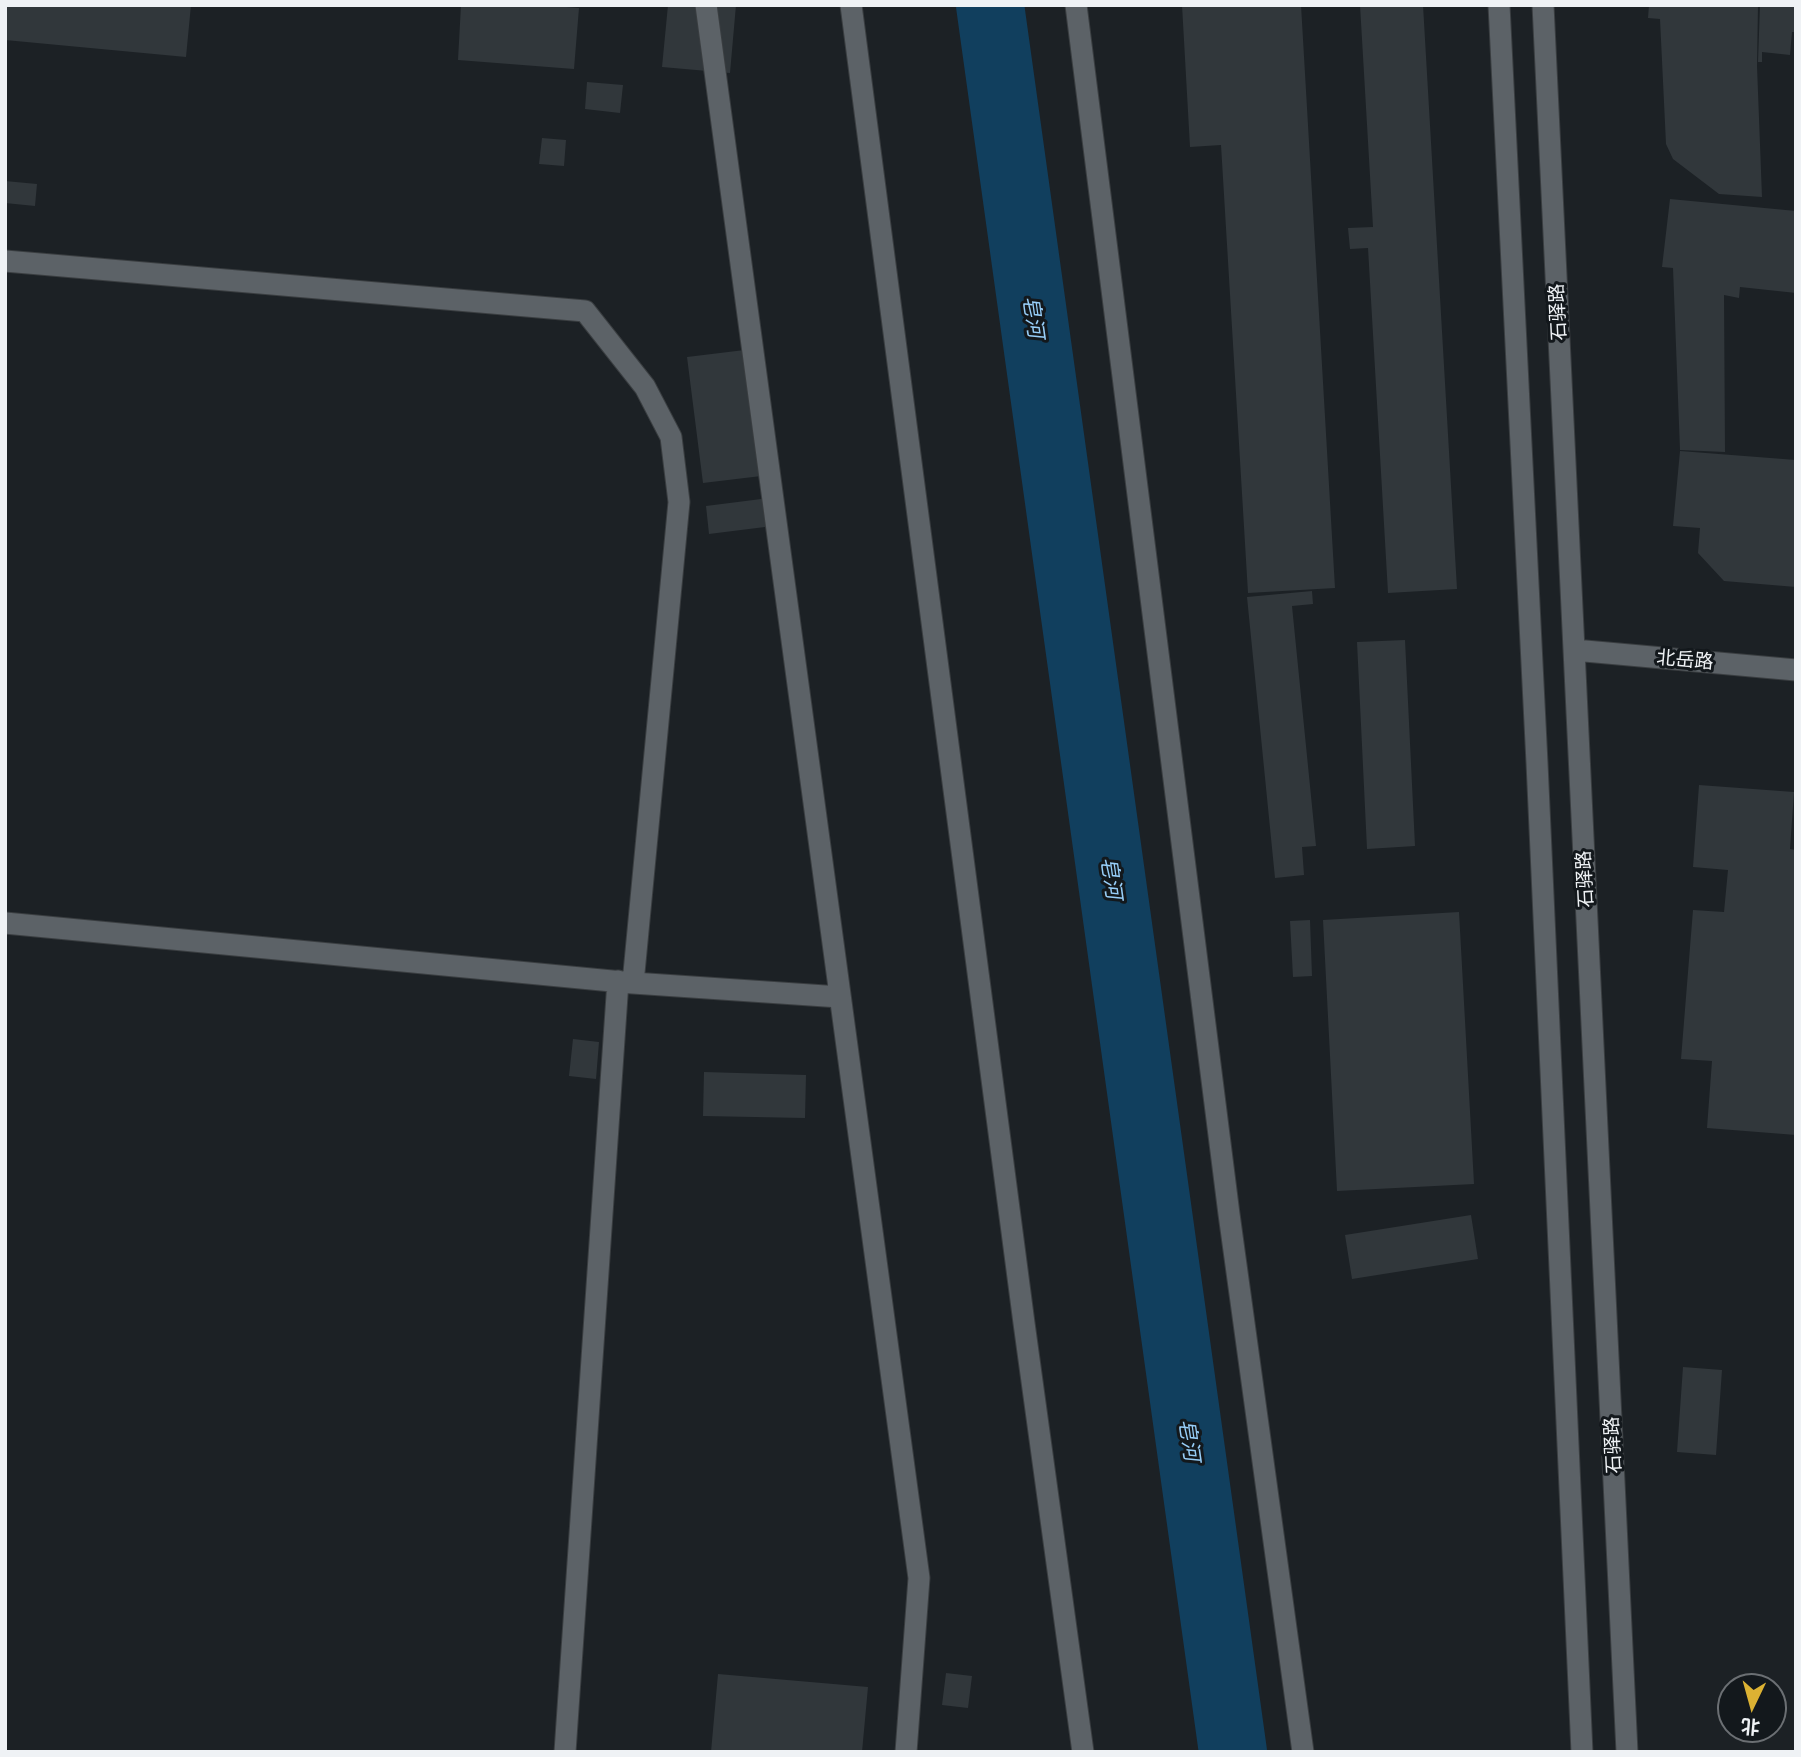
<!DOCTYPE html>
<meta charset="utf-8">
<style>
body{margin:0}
#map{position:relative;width:1801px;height:1757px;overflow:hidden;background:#1c2125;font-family:"Asap Condensed","Noto Sans SC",sans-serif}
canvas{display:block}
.frame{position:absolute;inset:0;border:7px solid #eff2f5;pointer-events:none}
.north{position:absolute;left:1717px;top:1673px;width:70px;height:70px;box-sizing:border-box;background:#13181c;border:2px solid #6b6f73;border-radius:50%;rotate:185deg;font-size:19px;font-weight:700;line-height:28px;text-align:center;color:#eff2f5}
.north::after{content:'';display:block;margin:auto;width:24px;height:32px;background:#dcb233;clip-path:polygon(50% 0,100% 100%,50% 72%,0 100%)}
</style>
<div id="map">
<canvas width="1801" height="1757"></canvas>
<div class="frame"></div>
<div class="north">北</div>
</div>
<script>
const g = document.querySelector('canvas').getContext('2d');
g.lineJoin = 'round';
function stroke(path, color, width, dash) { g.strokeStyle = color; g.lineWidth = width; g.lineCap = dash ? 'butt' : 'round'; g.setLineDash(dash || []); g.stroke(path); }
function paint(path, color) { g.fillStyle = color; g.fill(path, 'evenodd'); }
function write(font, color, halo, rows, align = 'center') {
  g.font = font + ' "Asap Condensed","Noto Sans SC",sans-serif'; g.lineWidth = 6; g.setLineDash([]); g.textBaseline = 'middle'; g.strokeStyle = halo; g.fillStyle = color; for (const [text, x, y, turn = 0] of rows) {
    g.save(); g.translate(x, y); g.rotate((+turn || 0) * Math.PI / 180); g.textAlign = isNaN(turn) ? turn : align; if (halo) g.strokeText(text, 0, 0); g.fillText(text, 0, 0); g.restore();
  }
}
const river = new Path2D(`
 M990,5L1233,1752`);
const building = new Path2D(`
 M5,5H191L186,57L5,40Z
 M461,5H541L579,8L574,69L458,60Z
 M668,5H736L730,73L662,67Z
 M1182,5H1301L1335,588L1248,593L1221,145L1190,147Z
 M1360,5H1423L1457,589L1388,593L1368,248L1350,249L1348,228L1373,227Z
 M1649,5H1758L1757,66L1762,197L1719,194L1673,159L1666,144L1660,19L1648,18Z
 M1760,5H1796V32H1792L1790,55L1762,52V62H1758Z
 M587,82L623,85L620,113L585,109Z
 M542,138L566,140L564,166L539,164Z
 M5,181L37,184L35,206L5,203Z
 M1670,199L1796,211V293L1740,287L1739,298L1724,295L1725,452L1680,450L1673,268L1662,267Z
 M761,348L778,474L703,483L687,357Z
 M1680,451L1796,460V587L1724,581L1698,553L1700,528L1673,526Z
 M777,497L781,525L709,534L706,506Z
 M1312,591L1313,604L1292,606L1316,846L1302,847L1304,875L1275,878L1247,597Z
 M1405,640L1415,846L1367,849L1357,642Z
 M1699,785L1794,792L1790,849L1796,850V1135L1707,1128L1712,1061L1681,1059L1693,910L1724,912L1728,870L1693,867Z
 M1459,912L1474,1184L1337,1191L1323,920Z
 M1310,920L1312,976L1293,977L1290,921Z
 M573,1039L599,1042L596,1079L569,1076Z
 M704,1072L806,1075L805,1118L703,1116Z
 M1471,1215L1478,1259L1352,1279L1345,1235Z
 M1683,1367L1722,1370L1716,1455L1677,1452Z
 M946,1673L972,1676L968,1708L942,1705Z
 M718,1674L868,1687L862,1752H711Z`);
const minor = new Path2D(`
 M706,5L919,1578L906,1752
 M851,5L1024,1323L1083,1752
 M1076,5L1229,1214L1303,1752
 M1499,5L1537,763L1582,1752
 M1543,5L1627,1752
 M5,261L585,311L645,387L671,437L679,502L633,983
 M1574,650L1796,670
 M5,923L633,983L840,997
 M565,1752L618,981`);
const streetNames = [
 ["石驿路",1558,312,-93],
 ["北岳路",1685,660,5],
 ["石驿路",1585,879,-93],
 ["石驿路",1613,1445,-93]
];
const waterNames = [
 ["皂河",1033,317,82],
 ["皂河",1111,878,82],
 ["皂河",1189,1440,82]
];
stroke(river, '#113f5e', 68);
paint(building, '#31373b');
stroke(minor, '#3a3e41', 23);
stroke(minor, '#5c6267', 21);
write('19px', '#eff2f5', '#13181c', streetNames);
write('italic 21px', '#97cef8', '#13181c', waterNames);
</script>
